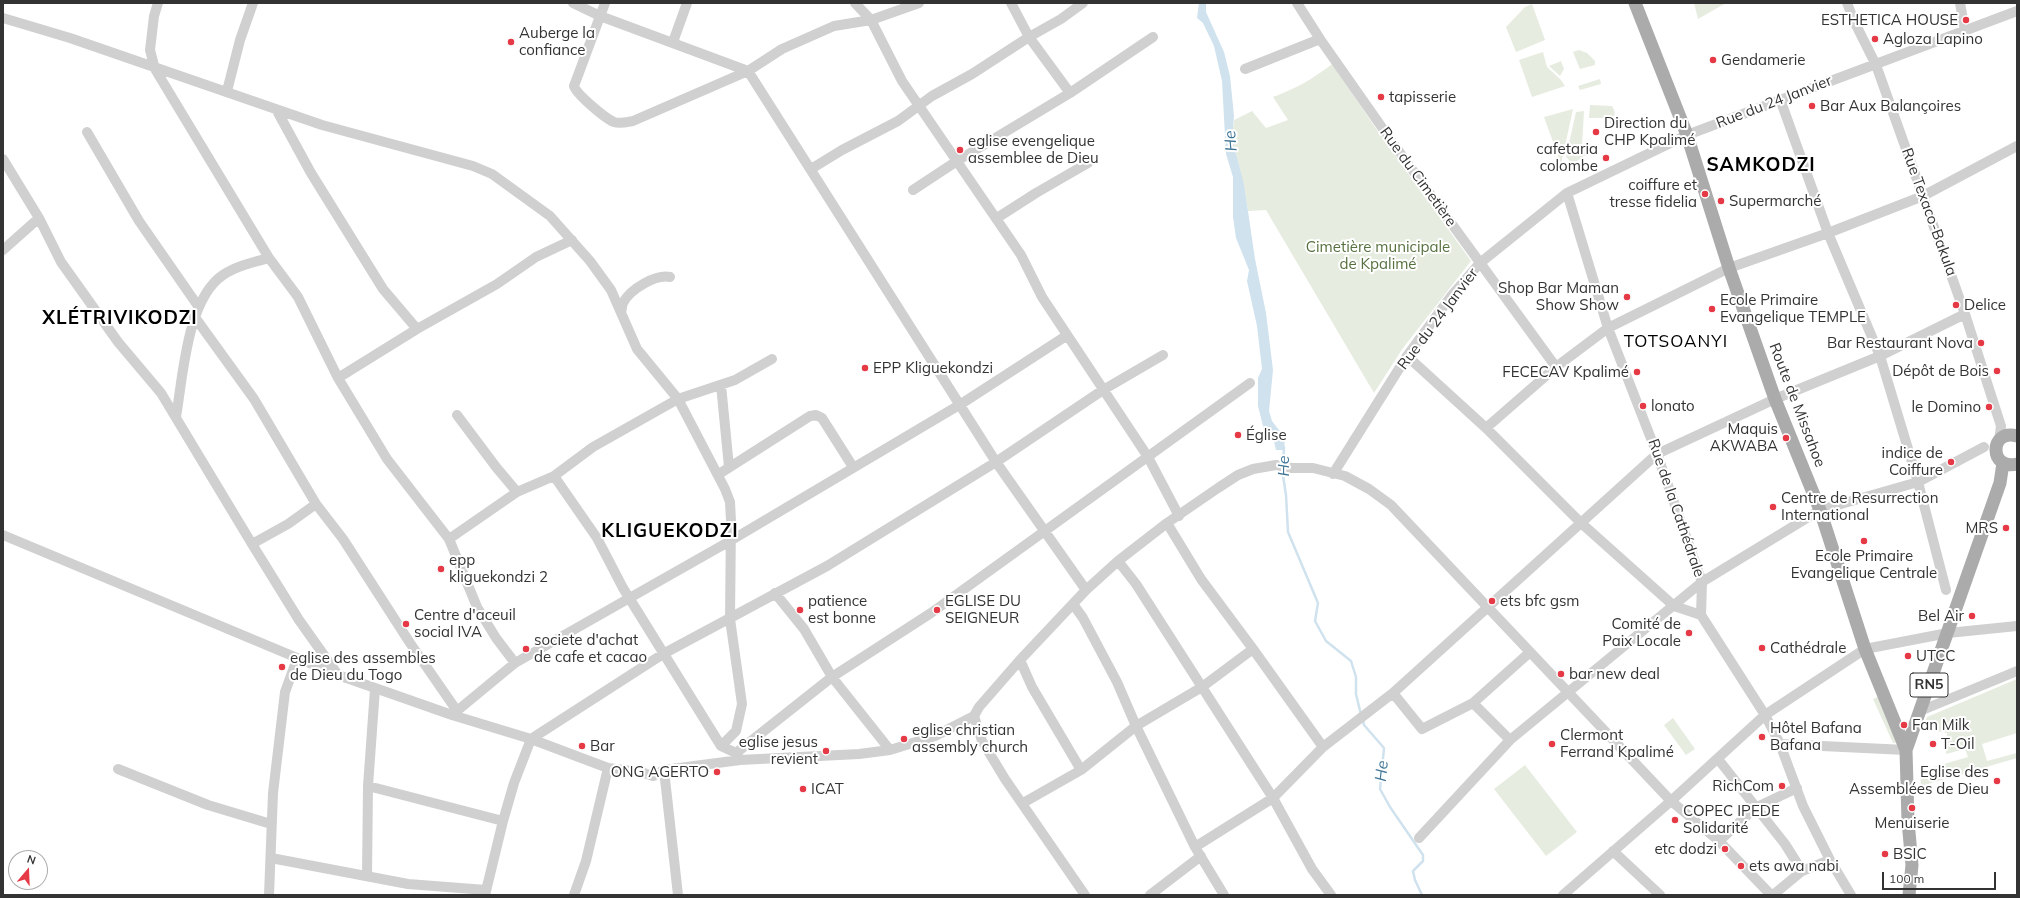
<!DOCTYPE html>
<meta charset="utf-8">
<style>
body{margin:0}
#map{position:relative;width:2020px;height:898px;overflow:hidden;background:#fff;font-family:Mulish,sans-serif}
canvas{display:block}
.frame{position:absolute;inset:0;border:4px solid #333;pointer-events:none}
.north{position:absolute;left:8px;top:850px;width:40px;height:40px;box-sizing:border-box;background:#fff;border:1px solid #adadad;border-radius:50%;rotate:19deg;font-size:11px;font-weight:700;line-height:16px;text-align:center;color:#333}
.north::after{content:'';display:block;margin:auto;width:14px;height:18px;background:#e63946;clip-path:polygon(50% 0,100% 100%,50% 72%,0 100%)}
.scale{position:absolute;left:1882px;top:872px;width:114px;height:18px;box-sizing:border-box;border:2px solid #333;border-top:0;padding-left:5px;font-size:12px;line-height:14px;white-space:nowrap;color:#333;-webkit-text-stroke:3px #fff;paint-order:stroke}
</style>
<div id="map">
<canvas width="2020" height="898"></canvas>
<div class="frame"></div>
<div class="north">N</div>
<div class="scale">100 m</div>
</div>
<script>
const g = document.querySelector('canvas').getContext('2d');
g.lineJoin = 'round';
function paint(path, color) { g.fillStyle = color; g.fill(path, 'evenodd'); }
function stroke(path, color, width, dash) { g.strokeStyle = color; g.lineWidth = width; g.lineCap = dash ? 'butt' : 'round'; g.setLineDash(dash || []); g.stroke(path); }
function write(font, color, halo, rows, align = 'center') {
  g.font = font + ' Mulish,sans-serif'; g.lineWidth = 4; g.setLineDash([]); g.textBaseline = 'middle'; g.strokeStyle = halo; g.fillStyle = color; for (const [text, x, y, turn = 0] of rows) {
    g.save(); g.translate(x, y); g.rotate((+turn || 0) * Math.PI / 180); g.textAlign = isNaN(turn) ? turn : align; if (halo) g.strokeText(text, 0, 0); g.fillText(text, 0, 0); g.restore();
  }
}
const green = new Path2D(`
 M1694,3H1726L1698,19Z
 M1532,4L1545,40L1516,52L1506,27L1525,7Z
 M1579,50L1587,53L1595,61V65L1580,69L1573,52Z
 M1543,52L1547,67L1561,80L1565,86L1532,97L1519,60Z
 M1561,61L1564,69L1560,76L1549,66Z
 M1332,64L1379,133L1471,261L1403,348L1374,393L1266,210L1248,211L1244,185L1232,138L1234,120L1252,111L1266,128L1288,120L1273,97C1295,89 1313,79 1332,64Z
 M1600,79L1601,84L1580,90L1578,86Z
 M1590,105L1612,106C1617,113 1614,118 1610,125V118H1589Z
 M1573,109L1561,164L1544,117Z
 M1584,111L1582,146L1595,148L1573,164L1566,157L1576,112Z
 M2017,679V733L1982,744L1987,761L2017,753V758L1921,786L1920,771L1968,757L1965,749L1946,754L1947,733L1923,728L1927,717Z
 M1880,696L1896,743H1893L1873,699Z
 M1673,718L1695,749L1686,755L1664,725Z
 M1525,765L1577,832L1546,856L1494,789Z`);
const water = new Path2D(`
 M1199,3H1206V12L1224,52L1230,76L1234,116L1232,138L1244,184L1255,259L1266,313L1273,370L1269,411L1272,421L1285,438L1284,450H1276L1272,433L1264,430L1258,406V378L1262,369L1257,326L1247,281L1249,270L1236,238L1233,217V177L1226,154L1222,81L1214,46L1203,23L1197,18Z`);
const stream = new Path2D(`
 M1283,464L1284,447
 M1282,469L1286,495L1288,532L1318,603L1315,621L1326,641L1351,661L1356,677V694L1361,715
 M1363,720L1364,725L1384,748L1380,789L1390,807L1423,855V861L1413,871L1415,880L1422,895`);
const minor = new Path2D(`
 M158,3L154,16L150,50L155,69L269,258L298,297L338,378L387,459L449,539L477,607L496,638L515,663
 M573,3L600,16L748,71L996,462L1086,590
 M605,3L574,86C576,94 606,119 614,122C620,124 627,122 633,121L748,71L782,49L834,26L871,20L902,81L1021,255L1042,297L1148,457L1179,516
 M855,3L871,20L919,3
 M1297,3L1320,39L1395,146L1556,367
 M1847,3L1854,21L1876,65L1965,314L2001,426L1999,441
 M1960,3L1965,31
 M3,18L70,38L322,125L473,166L492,174L550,216L590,261L611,290L637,349L678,399L725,489L730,502L731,521L730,619L742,704L736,731L721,746
 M673,42L687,3
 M1245,69L1320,39
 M227,91L240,40L253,3
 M1070,93L1029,37L1061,19L1083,3
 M1780,99L1828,233L1880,356L1918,482L1946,590
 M276,109L311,173L383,289L417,329
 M87,132L139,221L198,306
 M3,159L39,218L61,262L118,342L161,393L252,544L299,620L338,675
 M811,169L842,150L898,121L932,96L972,74L1029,37L1011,3
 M913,190L957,161L1070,93L1153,37
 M1567,193L1608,328L1657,454L1702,582L1701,615L1765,715L1780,744L1803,806L1830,860L1851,895
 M997,218L1036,193L1088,163
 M3,250L39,218
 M621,312C622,310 622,305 623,303C630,289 656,274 670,277
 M194,316L254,399L316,504L343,539L410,643L457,711
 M1407,356L1486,428L1580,522L1674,606L1701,615
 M338,378L417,329L497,284L536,257L572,240
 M721,385L729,467
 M457,415L496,467L517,492
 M176,417C183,376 187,299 223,275C236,266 254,262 269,258
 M1486,428L1556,367L1608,328L1729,268L1828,233L1923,196L2017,146
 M719,474L810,416L816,415L822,418L853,467
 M1333,474L1407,356L1452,295L1480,263L1567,193L1687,135L2017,11
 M554,476L597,538L623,588L721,746L736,753L739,758
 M1167,523L1201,579L1253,649
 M3,535L338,675L452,715L531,739L608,768L641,772L653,776L664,770L740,760L859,754L890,750L935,736L974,716L979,707L1020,660L1086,590L1118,561L1167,523L1218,488L1238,475L1253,469L1276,465L1292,468H1313L1345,476L1369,489L1391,505L1671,801L1719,841L1771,895
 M449,539L517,492L554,476L593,447L678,399L735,380L772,359
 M252,544L288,524L316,504
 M1118,561L1136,584L1273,798L1312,869L1331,895
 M775,593L804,629L832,677L890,750
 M1073,604L1083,618L1117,682L1136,726L1195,847L1224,895
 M1020,660L1032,687L1081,770
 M1393,693L1422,729L1473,703L1529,653
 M1473,703L1510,740
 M1920,711L2017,671
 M452,715L515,663L730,541L961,404L1066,336
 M974,716L982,741L1005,779L1085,895
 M1780,744L1906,750
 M736,753L832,677L931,613L1250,383
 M1718,759L1785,844L1802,871
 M118,769L208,805L271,824
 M664,770L678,895
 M368,786L503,821
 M1023,803L1081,770L1136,726L1202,687L1253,649L1323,747
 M1419,838L1510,740L1702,582L1820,510L1918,482L1984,447
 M1719,841L1755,808L1797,788
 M1195,847L1273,798L1323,747L1393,693L1657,454L1775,399L1880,356L1965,314
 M1613,851L1660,895
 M271,858L408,884L486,890
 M367,876L368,786L375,689
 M269,895L273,793L285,692L297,659
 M485,895L503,821L514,783L531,739L663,654L827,566L996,462L1103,390L1163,355
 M574,895L586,861L608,768
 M1150,895L1201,856
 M1563,895L1671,801L1765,715L1865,649L1948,633L2017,626
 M1773,895L1802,871L1830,860`);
const major = new Path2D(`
 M1635,3L1687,135L1729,268L1775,399L1820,510L1865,649L1906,750
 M2017,436C1989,428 1989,471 2017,464
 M1909,895L1912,865L1908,821L1906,750L2000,483L2003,463`);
const markers = [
 [1966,20,4,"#e63946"],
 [1875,39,4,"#e63946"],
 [511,42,4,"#e63946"],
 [1713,60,4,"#e63946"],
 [1381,97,4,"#e63946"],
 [1812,106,4,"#e63946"],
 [1596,132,4,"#e63946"],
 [960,150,4,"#e63946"],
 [1606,158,4,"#e63946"],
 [1705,194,4,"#e63946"],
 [1721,201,4,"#e63946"],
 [1627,297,4,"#e63946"],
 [1956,305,4,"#e63946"],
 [1712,309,4,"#e63946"],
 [1981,343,4,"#e63946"],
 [865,368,4,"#e63946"],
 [1997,371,4,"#e63946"],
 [1637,372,4,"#e63946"],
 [1643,406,4,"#e63946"],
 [1989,407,4,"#e63946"],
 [1238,435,4,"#e63946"],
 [1786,438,4,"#e63946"],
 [1951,462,4,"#e63946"],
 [1773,507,4,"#e63946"],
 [2006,528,4,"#e63946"],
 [1864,541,4,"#e63946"],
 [441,569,4,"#e63946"],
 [1492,601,4,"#e63946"],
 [800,610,4,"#e63946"],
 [937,610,4,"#e63946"],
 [1972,616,4,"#e63946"],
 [406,624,4,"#e63946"],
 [1689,633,4,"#e63946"],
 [1762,648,4,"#e63946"],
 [526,649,4,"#e63946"],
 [1908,656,4,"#e63946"],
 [282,667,4,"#e63946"],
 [1561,674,4,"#e63946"],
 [1904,725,4,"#e63946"],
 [1762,737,4,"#e63946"],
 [904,739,4,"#e63946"],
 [1552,744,4,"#e63946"],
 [1933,744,4,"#e63946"],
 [582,746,4,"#e63946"],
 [826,751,4,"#e63946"],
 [717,772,4,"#e63946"],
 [1997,781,4,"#e63946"],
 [1782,786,4,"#e63946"],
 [803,789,4,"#e63946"],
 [1912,808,4,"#e63946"],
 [1675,820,4,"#e63946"],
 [1725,849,4,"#e63946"],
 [1885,854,4,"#e63946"],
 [1741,866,4,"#e63946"]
];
const shields = [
 [1929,685,38]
];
const shieldNames = [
 ["RN5",1929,685]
];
const poiNames = [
 ["ESTHETICA HOUSE",1958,20,"right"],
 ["Auberge la",519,33],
 ["confiance",519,50],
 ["Agloza Lapino",1883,39],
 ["Gendamerie",1721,60],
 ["tapisserie",1389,97],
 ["Bar Aux Balançoires",1820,106],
 ["Direction du",1604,123],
 ["CHP Kpalimé",1604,140],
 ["eglise evengelique",968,141],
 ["assemblee de Dieu",968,158],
 ["cafetaria",1598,149,"right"],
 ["colombe",1598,166,"right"],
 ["coiffure et",1697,185,"right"],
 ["tresse fidelia",1697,202,"right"],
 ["Supermarché",1729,201],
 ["Shop Bar Maman",1619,288,"right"],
 ["Show Show",1619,305,"right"],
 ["Ecole Primaire",1720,300],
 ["Evangelique TEMPLE",1720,317],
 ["Delice",1964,305],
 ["Bar Restaurant Nova",1973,343,"right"],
 ["EPP Kliguekondzi",873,368],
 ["Dépôt de Bois",1989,371,"right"],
 ["FECECAV Kpalimé",1629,372,"right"],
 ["lonato",1651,406],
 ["le Domino",1981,407,"right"],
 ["Maquis",1778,429,"right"],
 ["AKWABA",1778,446,"right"],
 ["Église",1246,435],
 ["indice de",1943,453,"right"],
 ["Coiffure",1943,470,"right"],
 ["Centre de Resurrection",1781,498],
 ["International",1781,515],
 ["MRS",1998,528,"right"],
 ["Ecole Primaire",1864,556,"center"],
 ["Evangelique Centrale",1864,573,"center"],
 ["epp",449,560],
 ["kliguekondzi 2",449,577],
 ["patience",808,601],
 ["est bonne",808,618],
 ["EGLISE DU",945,601],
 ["SEIGNEUR",945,618],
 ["ets bfc gsm",1500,601],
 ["Centre d'aceuil",414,615],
 ["social IVA",414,632],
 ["Bel Air",1964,616,"right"],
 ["Comité de",1681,624,"right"],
 ["Paix Locale",1681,641,"right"],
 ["societe d'achat",534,640],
 ["de cafe et cacao",534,657],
 ["Cathédrale",1770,648],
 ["UTCC",1916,656],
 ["eglise des assembles",290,658],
 ["de Dieu du Togo",290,675],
 ["bar new deal",1569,674],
 ["Fan Milk",1912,725],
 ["Hôtel Bafana",1770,728],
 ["Bafana",1770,745],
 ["eglise christian",912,730],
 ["assembly church",912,747],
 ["Clermont",1560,735],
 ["Ferrand Kpalimé",1560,752],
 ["eglise jesus",818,742,"right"],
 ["revient",818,759,"right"],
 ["T-Oil",1941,744],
 ["Bar",590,746],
 ["ONG AGERTO",709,772,"right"],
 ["Eglise des",1989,772,"right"],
 ["Assemblées de Dieu",1989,789,"right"],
 ["RichCom",1774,786,"right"],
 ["ICAT",811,789],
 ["COPEC IPEDE",1683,811],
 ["Solidarité",1683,828],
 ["Menuiserie",1912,823,"center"],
 ["etc dodzi",1717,849,"right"],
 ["BSIC",1893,854],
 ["ets awa nabi",1749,866]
];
const streetNames = [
 ["Rue du 24 Janvier",1774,102,-21],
 ["Rue du Cimetière",1418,177,54],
 ["Rue Texaco-Bakula",1929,212,70],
 ["Rue du 24 Janvier",1438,319,-53],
 ["Route de Missahoe",1797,405,69],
 ["Rue de la Cathédrale",1676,508,71]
];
const parkNames = [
 ["Cimetière municipale",1378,247],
 ["de Kpalimé",1378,264]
];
const waterNames = [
 ["He",1231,141,-95],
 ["He",1284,466,-90],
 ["He",1382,771,-84]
];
const quarterNames = [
 ["TOTSOANYI",1676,342]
];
const districtNames = [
 ["SAMKODZI",1761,165],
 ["XLÉTRIVIKODZI",120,318],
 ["KLIGUEKODZI",670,531]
];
paint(green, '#e6ecdf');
paint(water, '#cfe2ee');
stroke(stream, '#cfe2ee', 2.5);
stroke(minor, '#d0d0d0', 10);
stroke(major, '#ababab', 13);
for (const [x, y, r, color] of markers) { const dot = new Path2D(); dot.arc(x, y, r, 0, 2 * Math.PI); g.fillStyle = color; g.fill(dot); stroke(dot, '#fff', 1.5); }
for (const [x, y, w] of shields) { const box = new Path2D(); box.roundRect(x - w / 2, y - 12, w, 24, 3); g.fillStyle = '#fff'; g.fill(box); stroke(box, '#333', 1); }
write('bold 14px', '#333', null, shieldNames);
write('15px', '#333', '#fff', poiNames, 'left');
write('15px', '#333', '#fff', streetNames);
write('15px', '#56703f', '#fff', parkNames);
write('italic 16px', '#3f7597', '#fff', waterNames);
g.letterSpacing = '1px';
write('17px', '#000', '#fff', quarterNames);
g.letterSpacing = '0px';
g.letterSpacing = '1px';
write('bold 19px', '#000', '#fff', districtNames);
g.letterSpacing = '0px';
</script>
